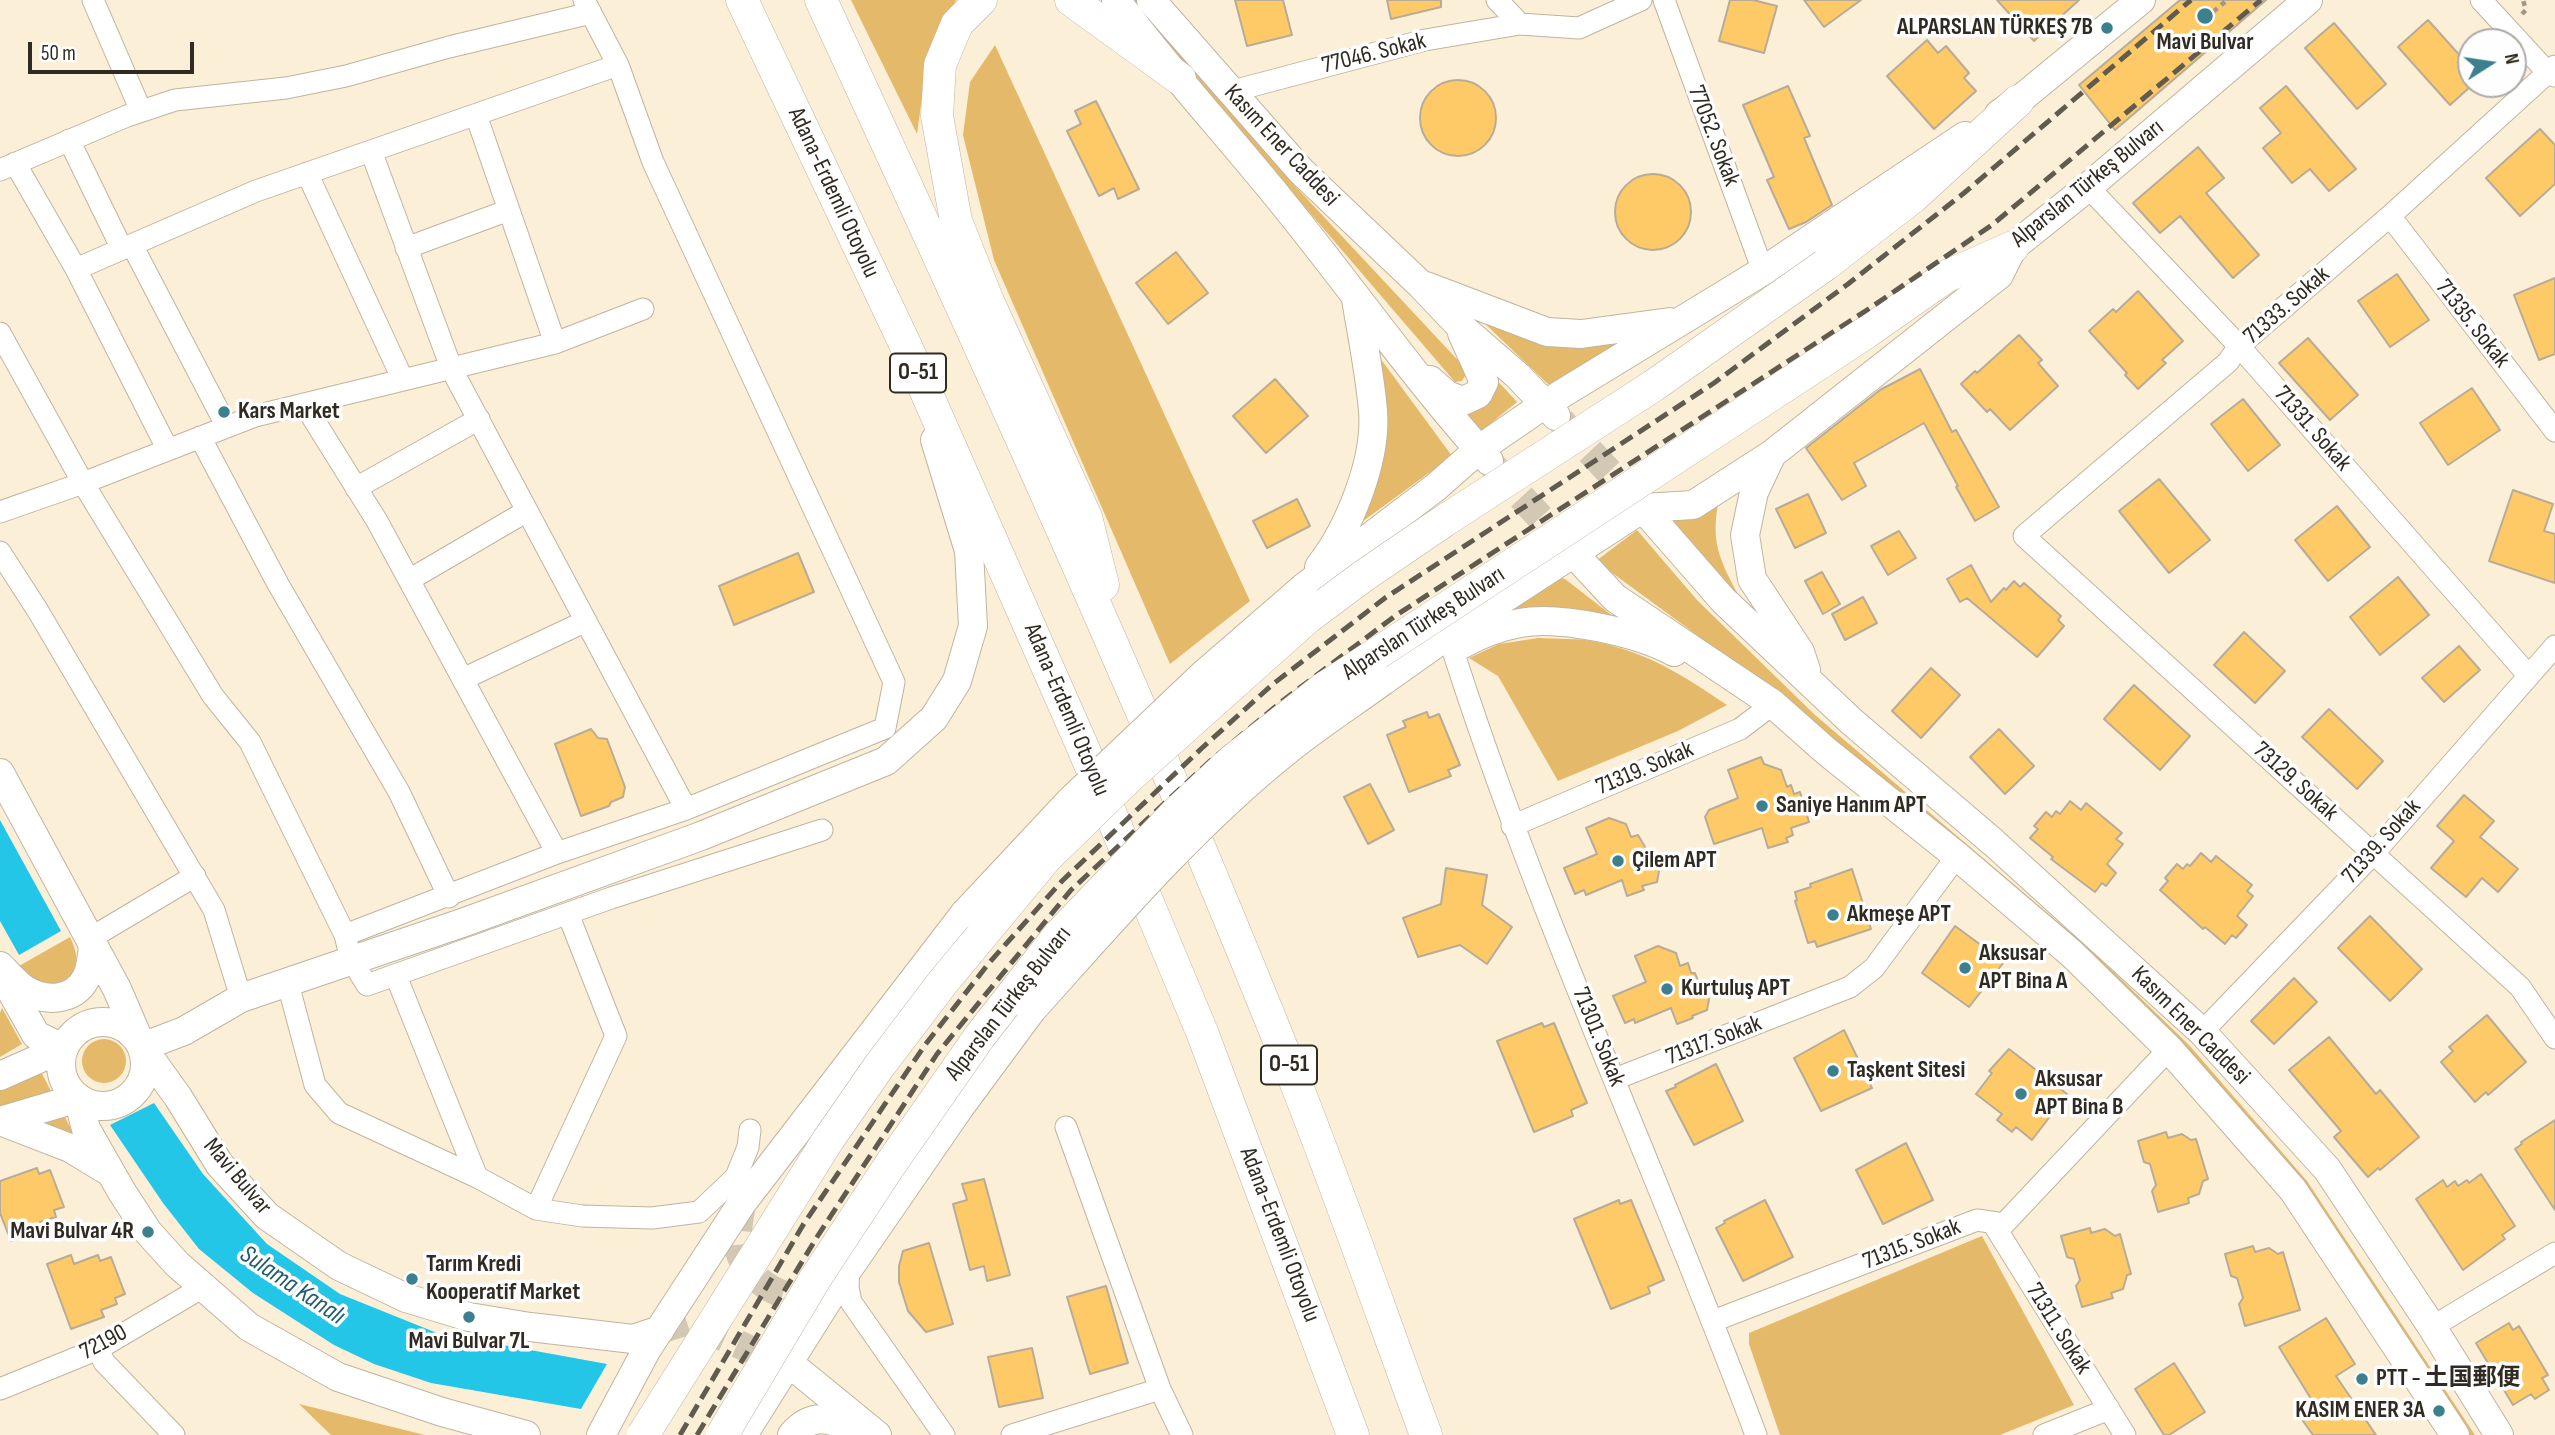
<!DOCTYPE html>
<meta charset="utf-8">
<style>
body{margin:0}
#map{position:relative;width:2555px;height:1435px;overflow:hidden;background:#fcefd8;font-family:"Sofia Sans Condensed",sans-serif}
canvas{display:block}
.north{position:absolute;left:2457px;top:28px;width:70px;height:70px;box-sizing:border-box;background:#fefefe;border:2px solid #acaaa6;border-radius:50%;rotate:78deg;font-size:19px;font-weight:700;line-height:28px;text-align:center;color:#302b22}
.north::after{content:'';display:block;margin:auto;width:24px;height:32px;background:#3c7f8f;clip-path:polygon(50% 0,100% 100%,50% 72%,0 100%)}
.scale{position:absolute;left:28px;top:42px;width:166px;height:32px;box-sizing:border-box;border:4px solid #302b22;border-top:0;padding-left:9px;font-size:21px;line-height:24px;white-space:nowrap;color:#302b22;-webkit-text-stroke:5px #fefefe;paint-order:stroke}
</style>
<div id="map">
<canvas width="2555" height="1435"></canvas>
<div class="north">N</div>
<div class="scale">50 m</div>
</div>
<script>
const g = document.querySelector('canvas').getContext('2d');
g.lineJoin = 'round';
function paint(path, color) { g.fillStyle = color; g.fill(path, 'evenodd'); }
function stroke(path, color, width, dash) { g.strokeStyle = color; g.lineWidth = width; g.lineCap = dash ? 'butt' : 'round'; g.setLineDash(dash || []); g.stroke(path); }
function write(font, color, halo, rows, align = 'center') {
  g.font = font + ' "Sofia Sans Condensed","Noto Sans SC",sans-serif'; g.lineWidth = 7; g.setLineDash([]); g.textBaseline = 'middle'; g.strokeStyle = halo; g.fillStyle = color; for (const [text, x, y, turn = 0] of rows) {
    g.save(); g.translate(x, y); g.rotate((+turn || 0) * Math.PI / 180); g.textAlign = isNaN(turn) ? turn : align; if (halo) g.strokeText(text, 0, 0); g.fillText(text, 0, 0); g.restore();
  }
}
const green = new Path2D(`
 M851,0H956L925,76L917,134Z
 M1132,0H1141L1295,186L1468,371L1462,381L1455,382L1178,59Z
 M995,45L1250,601L1170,664L994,260L963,135L970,82Z
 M1478,317L1635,336L1550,386Z
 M1372,347L1452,456L1355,527Z
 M1492,375L1517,402L1474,437L1464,409Z
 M1722,487C1709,537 1716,554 1740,598L1667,516Z
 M1637,530L1697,600L1815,715L2091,950L2189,1045L2307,1181L2475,1435H2468L2302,1185L1776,693L1596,561Z
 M1556,576L1565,579L1623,624L1479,626Z
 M1538,638C1558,639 1579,638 1597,642C1649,653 1684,676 1727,705L1678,731L1558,781L1498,676L1469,658L1499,644Z
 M70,937C85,968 74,984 41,987L19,966Z
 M2,1008L22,1044L0,1057V1013Z
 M82 1061a22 22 0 1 1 44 0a22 22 0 1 1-44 0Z
 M41,1072L52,1093L0,1108V1091Z
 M65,1117L76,1139L37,1126Z
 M1982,1236L2074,1405L2000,1435H1780L1749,1344V1333Z
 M299,1404L425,1435H331Z`);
const water = new Path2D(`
 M0,820L61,931L19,955L0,921Z
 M154,1103L203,1174L267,1244L340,1294L437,1333L607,1364L581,1409L431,1383L374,1364L334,1345L253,1293L199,1249L163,1203L110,1125Z`);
const building = new Path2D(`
 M1235,0H1283L1292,35L1247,46Z
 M1387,0H1441V7L1391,19Z
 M1730,0H1753L1777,6L1764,53L1719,41Z
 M1804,0H1861L1824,27Z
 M1997,0H2079L2034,41Z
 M2180,0H2266L2115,130L2079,85Z
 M2428,20L2471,68V86L2450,105L2398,47Z
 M2334,23L2386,84L2357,109L2305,48Z
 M1927,40L1938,53L1946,46L1969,73L1964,78L1976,91L1934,129L1887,76Z
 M1420 118a38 38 0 1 1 76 0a38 38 0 1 1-76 0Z
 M1788,86L1810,136L1804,138L1832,205L1806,222L1789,229L1767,180L1774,177L1743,105Z
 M2286,86L2356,169L2329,191L2310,169L2292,183L2263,148L2281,133L2260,108Z
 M1096,101L1139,189L1118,199L1114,188L1099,196L1067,131L1081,124L1075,111Z
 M2540,129L2555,145V184L2520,216L2486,178Z
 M2198,147L2224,178L2206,193L2259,255L2233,278L2180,216L2160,233L2133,203Z
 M1615 212a38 38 0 1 1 76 0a38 38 0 1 1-76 0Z
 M1176,252L1208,293L1168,324L1136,283Z
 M2397,274L2429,320L2390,347L2358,301Z
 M2555,278V354L2539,360L2514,295Z
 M2138,291L2183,341L2162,360L2166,363L2138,389L2125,375L2127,373L2089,331L2113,309L2116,312Z
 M2019,335L2042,360L2038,363L2058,386L2010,430L1990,409L1987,412L1961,384L1975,371L1977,373Z
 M2308,338L2358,395L2330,420L2279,363Z
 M1920,369L1952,432L1956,430L1999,507L1975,521L1956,487L1958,486L1924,423L1854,463L1866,486L1842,500L1806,448L1880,390Z
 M1275,379L1308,416L1266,453L1233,416Z
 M2472,388L2500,430L2448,465L2420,423Z
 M2243,399L2280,445L2248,471L2211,424Z
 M2159,479L2210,540L2169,573L2119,511Z
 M2513,490L2553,504L2544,531L2555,534V583L2489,561Z
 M1808,494L1826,533L1795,548L1776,509Z
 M1297,499L1310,526L1267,548L1253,521Z
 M2337,506L2370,547L2328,581L2295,540Z
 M1899,531L1916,558L1888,575L1871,546Z
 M798,553L814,592L734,625L719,586Z
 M1971,565L1991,602L2004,588L2006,590L2014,581L2020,587L2024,583L2061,616L2058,620L2064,626L2037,657L1967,598L1960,602L1947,579Z
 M1822,572L1840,604L1823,614L1805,581Z
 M2398,577L2429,615L2380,655L2350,617Z
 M1863,597L1877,623L1845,640L1832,614Z
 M2244,632L2285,671L2255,703L2214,665Z
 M2459,646L2480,670L2444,702L2422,678Z
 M1931,668L1960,695L1921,738L1892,711Z
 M2134,685L2190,736L2160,770L2104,719Z
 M2329,709L2383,761L2357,789L2302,737Z
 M1427,712L1429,718L1439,714L1460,765L1448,770L1451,776L1409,792L1387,735L1406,727L1403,721Z
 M591,729L598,738L607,739L625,787L623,797L611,802L609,806L581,816L555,744Z
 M1999,729L2034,766L2005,794L1970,757Z
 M1761,757L1764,764L1781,770L1787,787L1791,785L1794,794L1800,792L1809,822L1791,828L1793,835L1786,838L1788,842L1768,848L1762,828L1714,844L1705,817L1709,810L1738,798L1728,770Z
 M1370,784L1394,830L1368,844L1344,797Z
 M2464,795L2494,821L2480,837L2518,869L2498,892L2482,878L2466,897L2431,868L2454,841L2437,826Z
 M2070,801L2081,810L2086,803L2122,833L2116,839L2123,844L2107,864L2116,873L2106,886L2102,883L2095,892L2051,859L2053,857L2030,838L2038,829L2034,826L2046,812L2052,817L2056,811L2060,814Z
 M1609,818L1626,824L1631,837L1638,835L1648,852L1652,853L1659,871L1657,882L1642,886L1644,890L1627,896L1622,880L1586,895L1584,890L1575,894L1564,868L1597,854L1586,828Z
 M2201,853L2211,862L2216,856L2252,885L2247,891L2253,896L2237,916L2247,925L2236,938L2232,935L2225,944L2205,927L2203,929L2160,890L2168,881L2165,878L2177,864L2183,869L2187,864L2190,866Z
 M1446,868L1487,875L1482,905L1512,927L1487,964L1460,945L1418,957L1403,918L1441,904Z
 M1852,869L1871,929L1817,947L1815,941L1808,943L1795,901L1797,900L1795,892L1811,887L1810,884Z
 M2370,916L2422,969L2390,1001L2338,948Z
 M1955,926L2004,962L1969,1007L1922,973Z
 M1658,946L1676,953L1680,966L1688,963L1691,973H1695L1698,981H1702L1709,999L1707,1010L1692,1016L1693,1018L1677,1024L1671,1008L1635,1023L1634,1019L1625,1023L1613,996L1646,982L1635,956Z
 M2294,978L2317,1002L2274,1044L2251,1021Z
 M2487,1015L2526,1062L2488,1095L2486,1092L2475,1102L2441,1062L2453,1051L2449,1047Z
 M1542,1023L1544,1027L1554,1023L1587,1103L1571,1110L1573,1116L1534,1132L1497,1041Z
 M1844,1030L1872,1088L1821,1111L1794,1058Z
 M2329,1037L2376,1094L2380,1090L2419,1137L2380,1170L2378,1168L2368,1177L2334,1137L2341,1131L2289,1070Z
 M2009,1049L2067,1094L2032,1140L2016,1127L2012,1132L1997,1120L2002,1114L1976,1094L1992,1073L1989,1071Z
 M1716,1064L1743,1121L1694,1145L1666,1091L1676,1087L1675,1085Z
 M2555,1120V1210L2515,1149L2522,1144L2521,1142Z
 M2166,1132L2168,1138L2182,1134L2191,1140L2196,1139L2208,1179L2203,1181L2199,1194L2188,1198L2189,1203L2158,1212L2152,1191L2156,1185L2150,1164L2144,1162L2138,1141Z
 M1906,1143L1933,1200L1883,1224L1856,1170Z
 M37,1168L39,1174L50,1170L64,1207L54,1210L56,1217L40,1222L43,1229L11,1241L0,1213V1181Z
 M2481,1174L2515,1226L2502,1235L2505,1239L2463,1270L2416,1199L2443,1180L2447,1187L2455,1181L2458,1186L2467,1180L2469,1183Z
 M984,1179L1010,1275L987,1281L984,1266L970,1270L953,1204L967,1200L962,1184Z
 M1619,1200L1620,1204L1631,1200L1664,1280L1648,1287L1650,1293L1611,1309L1574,1219Z
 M1765,1200L1793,1257L1743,1281L1716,1228L1725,1223L1724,1221Z
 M2090,1228L2091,1233L2105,1229L2115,1236L2120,1234L2131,1274L2127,1275L2123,1289L2111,1293L2113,1298L2082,1307L2076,1286L2080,1280L2074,1259L2067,1257L2061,1236Z
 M929,1243L953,1324L926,1332L908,1311L899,1282V1266L903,1251Z
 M2253,1246L2255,1252L2269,1248L2278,1254L2283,1252L2300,1310L2245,1326L2239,1304L2243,1298L2237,1278L2231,1276L2225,1254Z
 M71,1255L74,1264L98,1255L100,1261L111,1257L125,1294L115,1298L117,1304L101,1310L104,1317L71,1329L47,1264Z
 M1106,1286L1128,1363L1090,1374L1067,1297Z
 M2326,1318L2355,1364L2336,1376L2376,1435H2313L2303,1421L2311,1415L2309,1412L2316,1407L2279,1347Z
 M2509,1323L2513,1330L2519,1326L2548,1375L2542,1378L2549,1390L2535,1399L2531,1394L2513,1405L2476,1343Z
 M1032,1348L1043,1398L999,1407L988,1357Z
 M2174,1363L2205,1412L2169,1435H2164L2135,1389Z`);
const majorTunnel = new Path2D(`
 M1561,421L1634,498
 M1493,466L1563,542
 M742,1203C740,1220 734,1240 741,1257C751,1281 783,1301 808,1297C813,1296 819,1293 824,1291
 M660,1330L688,1321L786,1366`);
const path = new Path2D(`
 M2522,14L2526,10L2523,0
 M2206,18L2227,0`);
const minor = new Path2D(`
 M93,0L141,111
 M1497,0L1520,24
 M1664,0L1763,271
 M2481,0L2548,73L2555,76
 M2555,66L2390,216L2239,346L2228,362L2024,536L2520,987L2555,1038
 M1229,92L1425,40L1520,24L1579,28L1641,0
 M476,115L555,343
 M69,140L122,249
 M371,151L452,370L686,809
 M15,163L76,269L168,450
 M0,170L127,116L175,100L286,88L346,76L449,47L591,13
 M307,173L403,380
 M2088,187L2239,346L2529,676
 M2390,216L2555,431
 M132,245L227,427
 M406,248L509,210
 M76,269L256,191L618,65
 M0,333L83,483L213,696L250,742L345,935L351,959L367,985L611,898L822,830
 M304,404L377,521L557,853
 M200,437L278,584L399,792L449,897
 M356,488L479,419
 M0,512L83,483L255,416L555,343L643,309
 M0,552L38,611L214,910L241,998
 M409,580L527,511
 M1448,635C1534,908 1656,1168 1756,1435
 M463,679L586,621
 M1512,826L1740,729L1773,704
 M345,935L557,853L686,809L885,728L894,682L653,162L618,65L584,0
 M89,939L195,876
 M396,976L477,1177L536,1209L582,1216L652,1218L699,1212L736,1177L748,1147L750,1130
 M287,980L315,1085L339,1113L477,1177
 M2202,1032L2374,853L2555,646
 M1615,1079L1850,987L1874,968L1957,856
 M1066,1127L1160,1389L1182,1435
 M536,1209L616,1036L568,914
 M1992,1222L2125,1435
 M849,1269L848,1287L851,1302L944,1435
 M1713,1321L1977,1220L2004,1224L2169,1049
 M2432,1327L2555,1253
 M98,1349L104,1362L174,1435
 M0,1389L98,1349L203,1287
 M1012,1435L1160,1389
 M2044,1435L2109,1409`);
const major = new Path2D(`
 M1116,0C1169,72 1230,137 1286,207C1354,291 1416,380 1489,461
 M1151,0L1301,171L1420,284L1458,324L1518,376L1556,416
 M1999,114L2018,101L2141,0
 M1426,286L1547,332L1581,334L1670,322
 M1430,380L1447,395L1463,401L1478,394L1484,382L1462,333
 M1634,498L1723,600L1851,721L1994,843L2202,1032L2327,1169L2432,1327L2499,1435
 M1563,542L1615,598L1773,704L1826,751L1957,856L2072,954L2169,1049L2293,1190L2455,1435
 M1319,567C1349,529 1377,460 1373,411C1370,374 1362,336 1356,299
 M1303,588L1436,487L1478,450L1545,404L1763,271L1965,136
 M1459,646C1478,635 1498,627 1520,623C1560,615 1639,633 1674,652
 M1806,670L1800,652L1752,579L1745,535L1754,492L1772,454L1999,275L2013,247L2088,187L2308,0
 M1383,681L1448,635L1643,508L1693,505L1772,454
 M0,773L117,989L142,1047L178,1097L220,1165L267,1216L339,1266L406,1298L469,1317L530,1327L633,1339L660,1330
 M0,966C8,974 16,983 24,989C45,1003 74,1001 86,978C91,969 92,956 93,946
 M4,978L36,1035L63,1048
 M61 1064a42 42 0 1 1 84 0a42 42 0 1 1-84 0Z
 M142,1047L184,1031L241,998L462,923L701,836L886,761L934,718L957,681L973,626L969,551L935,440
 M0,1076L63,1048
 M78,1098L86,1129L122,1192L148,1232L177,1264L249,1327L338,1377L442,1412L526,1435
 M0,1121L70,1148L108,1171
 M0,1121L78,1098
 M786,1366L800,1372L877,1435
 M601,1435L647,1349L742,1203L965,913
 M743,1435L838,1284L960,1107L1031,1011
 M792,1435C814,1409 834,1421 861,1431`);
const highway = new Path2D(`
 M742,0L905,344L1084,750L1202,1032L1353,1435
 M821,0C984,353 1146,707 1290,1068C1338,1189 1381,1313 1426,1435
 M981,0L957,24L940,65L937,116L956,221L987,299L1086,517L1103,585
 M1071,0L1180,79
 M1825,265L1913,197L2018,101
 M1864,334L1947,276L2013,247`);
const rail = new Path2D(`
 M680,1435L803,1225L925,1045L989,963L1062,881L1202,748L1273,684L1385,598L1714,383L1848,284L1964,193L2191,0
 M697,1435L817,1237L937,1054L1071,890L1209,762L1281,702L1395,616L1867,310L1992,225L2261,0`);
const majorBridge = new Path2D(`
 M965,913L1069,802L1206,672L1303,588
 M1031,1011C1110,923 1192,827 1284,753C1316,727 1350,705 1383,681`);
const highwayBridge = new Path2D(`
 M643,1435L828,1140L880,1065L943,982L1046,858L1129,777L1307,618L1362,577L1444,521L1653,386L1825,265
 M722,1435L815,1279L890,1165L980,1036L1059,935L1175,814L1233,760L1323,689L1864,334`);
const markers = [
 [2205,16,9,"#3c7f8f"],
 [2107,28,7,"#3c7f8f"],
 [224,412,7,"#3c7f8f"],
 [1762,806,7,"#3c7f8f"],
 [1618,861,7,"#3c7f8f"],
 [1833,915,7,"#3c7f8f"],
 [1965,968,7,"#3c7f8f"],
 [1667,989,7,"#3c7f8f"],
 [1833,1071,7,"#3c7f8f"],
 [2021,1094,7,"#3c7f8f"],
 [148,1232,7,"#3c7f8f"],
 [412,1279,7,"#3c7f8f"],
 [469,1317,7,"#3c7f8f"],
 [2362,1379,7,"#3c7f8f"],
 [2439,1411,7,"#3c7f8f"]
];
const shields = [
 [918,373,56],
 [1289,1065,56]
];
const shieldNames = [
 ["O-51",918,373],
 ["O-51",1289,1065]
];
const poiNames = [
 ["ALPARSLAN TÜRKEŞ 7B",2093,28,"right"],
 ["Mavi Bulvar",2205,43,"center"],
 ["Kars Market",238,412],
 ["Saniye Hanım APT",1776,806],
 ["Çilem APT",1632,861],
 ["Akmeşe APT",1847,915],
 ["Aksusar",1979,954],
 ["APT Bina A",1979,982],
 ["Kurtuluş APT",1681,989],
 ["Taşkent Sitesi",1847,1071],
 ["Aksusar",2035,1080],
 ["APT Bina B",2035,1108],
 ["Mavi Bulvar 4R",134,1232,"right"],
 ["Tarım Kredi",426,1265],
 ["Kooperatif Market",426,1293],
 ["Mavi Bulvar 7L",469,1342,"center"],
 ["PTT - 土国郵便",2376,1379],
 ["KASIM ENER 3A",2425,1411,"right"]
];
const streetNames = [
 ["77046. Sokak",1374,54,-14],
 ["77052. Sokak",1713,136,69],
 ["Kasım Ener Caddesi",1281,146,47],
 ["Alparslan Türkeş Bulvarı",2088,184,-39],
 ["Adana-Erdemli Otoyolu",833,193,65],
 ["71333. Sokak",2287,306,-41],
 ["71335. Sokak",2472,324,52],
 ["71331. Sokak",2312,429,49],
 ["Alparslan Türkeş Bulvarı",1424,624,-33],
 ["Adana-Erdemli Otoyolu",1066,710,67],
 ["71319. Sokak",1645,769,-23],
 ["73129. Sokak",2295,782,42],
 ["71339. Sokak",2382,842,-48],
 ["Alparslan Türkeş Bulvarı",1009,1004,-52],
 ["Kasım Ener Caddesi",2190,1026,45],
 ["71301. Sokak",1598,1037,68],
 ["71317. Sokak",1714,1041,-21],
 ["Mavi Bulvar",237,1177,50],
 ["Adana-Erdemli Otoyolu",1279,1235,69],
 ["71315. Sokak",1912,1245,-21],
 ["71311. Sokak",2058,1329,58],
 ["72190",104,1343,-28]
];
const waterNames = [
 ["Sulama Kanalı",292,1286,34]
];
paint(green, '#e4b96a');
paint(water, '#23c6e6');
paint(building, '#feca68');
stroke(building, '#b8ac97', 2);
stroke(majorTunnel, '#d3c8b4', 28, [28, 14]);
stroke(minor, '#c0b49e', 23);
stroke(major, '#c0b49e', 30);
stroke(highway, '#c0b49e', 33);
stroke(path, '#a09786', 4.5, [5, 5]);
stroke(minor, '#fff', 21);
stroke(major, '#fff', 28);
stroke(highway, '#fff', 32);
stroke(rail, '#615a4e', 5, [14, 7]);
stroke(majorBridge, '#c0b49e', 30, []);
stroke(highwayBridge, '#c0b49e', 33, []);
stroke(majorBridge, '#fff', 28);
stroke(highwayBridge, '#fff', 32);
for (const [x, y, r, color] of markers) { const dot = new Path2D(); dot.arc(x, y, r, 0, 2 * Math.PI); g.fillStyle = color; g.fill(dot); stroke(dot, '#fefefe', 2.5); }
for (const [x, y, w] of shields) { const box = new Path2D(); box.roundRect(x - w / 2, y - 19.5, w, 39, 5); g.fillStyle = '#fefefe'; g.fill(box); stroke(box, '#302b22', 2); }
write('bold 23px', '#302b22', null, shieldNames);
write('bold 24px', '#302b22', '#fefefe', poiNames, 'left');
write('24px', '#302b22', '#fefefe', streetNames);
write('italic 26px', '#215d6a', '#fefefe', waterNames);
</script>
